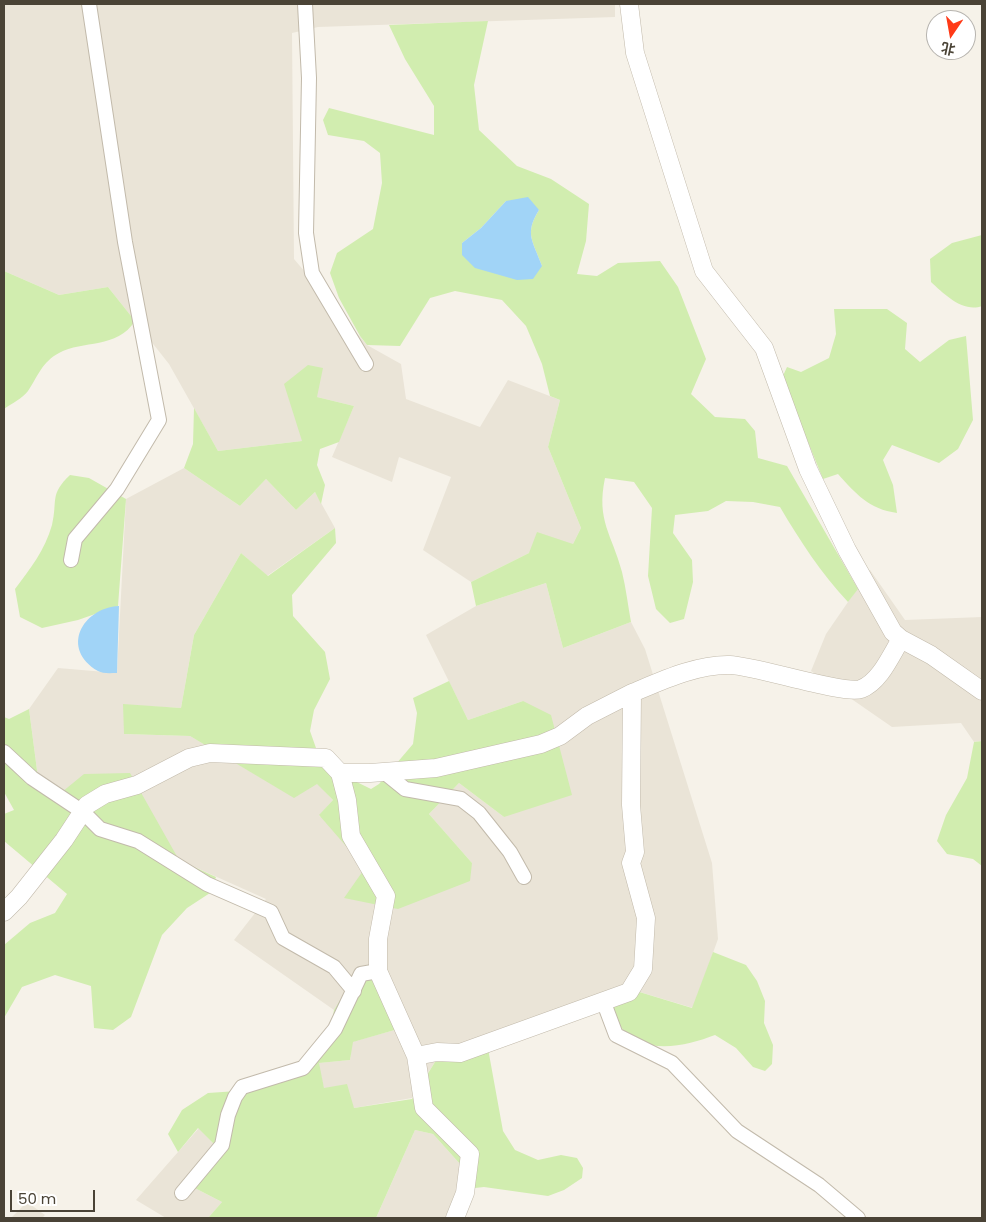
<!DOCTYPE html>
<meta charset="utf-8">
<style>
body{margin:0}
#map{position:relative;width:986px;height:1222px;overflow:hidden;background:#f6f2e9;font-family:Poppins,"Noto Sans SC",sans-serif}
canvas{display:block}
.frame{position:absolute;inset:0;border:5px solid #4a4336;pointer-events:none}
.north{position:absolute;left:926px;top:10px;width:50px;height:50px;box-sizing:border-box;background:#fff;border:1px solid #b7b4af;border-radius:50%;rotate:192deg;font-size:14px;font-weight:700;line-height:20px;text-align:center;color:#4a4336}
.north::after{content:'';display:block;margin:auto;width:18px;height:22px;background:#ff3a17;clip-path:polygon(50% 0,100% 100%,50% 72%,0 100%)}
.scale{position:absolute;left:10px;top:1190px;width:85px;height:22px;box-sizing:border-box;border:2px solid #4a4336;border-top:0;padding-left:6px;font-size:15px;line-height:18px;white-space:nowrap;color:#4a4336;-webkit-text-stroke:4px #fff;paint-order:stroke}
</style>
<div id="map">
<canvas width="986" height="1222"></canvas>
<div class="frame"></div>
<div class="north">北</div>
<div class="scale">50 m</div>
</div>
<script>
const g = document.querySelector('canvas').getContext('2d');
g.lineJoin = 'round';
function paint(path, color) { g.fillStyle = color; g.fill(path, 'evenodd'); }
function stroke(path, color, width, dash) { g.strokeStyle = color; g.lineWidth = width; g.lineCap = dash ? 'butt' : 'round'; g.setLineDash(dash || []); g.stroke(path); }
const residential = new Path2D(`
 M4,4H615V17L318,27L292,33L294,259L367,345L401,364L406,399L480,427L508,380L560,400L548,447L581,528L573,544L529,553L471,582L423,550L451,477L399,457L392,482L332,457L354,406L317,397L302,441L218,451L169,364L108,287L59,295L4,271Z
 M184,468L240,506L266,479L296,510L315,492L335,528L267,576L241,553L194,635L181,708L124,705V734L190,736L294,797L317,783L333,800L319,816L472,863L429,814L459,783L504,817L523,701L468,720L426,635L476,606L546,583L563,648L631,622L645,649L712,863L718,939L693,1008L623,987L435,1062L412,1098L354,1108L324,1089L318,1063L350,1060L352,1042L412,1025L360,968L334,1010L234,940L266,899L179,860L38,778L29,709L58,668L117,673L126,499Z
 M870,570L905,620L982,617V741L974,742L961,723L892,727L811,671L826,634Z
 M199,1128L217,1147L185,1183L222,1202L208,1218H166L136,1200Z
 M415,1130L433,1134L461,1165L457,1190L446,1218H376Z
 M27,1202L45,1215L42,1218H11Z`);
const green = new Path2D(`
 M488,21L474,85L479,130L517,166L551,179L589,204L586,241L577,274L597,276L618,263L660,261L678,287L706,359L691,394L715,417L745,419L755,431L758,458L787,466L858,589L848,602C821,573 800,541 780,507L753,502L726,501L708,511L675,515L673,533L692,560L693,582L684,619L670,623L656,609L648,576L652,508L634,482L605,478C596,521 612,534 622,572C626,588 628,606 631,622L563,648L546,583L476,606L471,582L529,553L537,532L573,544L581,528L548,447L560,400L550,396L542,364L526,326L502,300L455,291L430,298L400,346L367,345L360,336L339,298L330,273L337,253L373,229L382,183L380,153L364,141L328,135L323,120L329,108L434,135V106L405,59L389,25ZM506,201L539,210C524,234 533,241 542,266L462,243L481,228Z
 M982,235V306C963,313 944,294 931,282L930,259L952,243Z
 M4,271L59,295L108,287L135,321C117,349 83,340 59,353C42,362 38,376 28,391C23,398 11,404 4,409Z
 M834,309H887L907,323L905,349L920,362L949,340L966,336L973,420L958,449L939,463L892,445L883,460L893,485L897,513C869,509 856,494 838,474L823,479L782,378L787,367L801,372L829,358L836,334Z
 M308,365L323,368L317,397L354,406L339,442L320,449L317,465L325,485L321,504L315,492L296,510L266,479L240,506L184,468L193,444L194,408L218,451L302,441L284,384Z
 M70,475L89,478L126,499L118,606L78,620L42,628L20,617L15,589C30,569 45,550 52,525C58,500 49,495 70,475Z
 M335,528L336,543L292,595L293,616L325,652L330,679L314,710L310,731L322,765L371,789L379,784L413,744L417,713L413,698L449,681L468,720L523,701L551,715L572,795L504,817L459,783L429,814L472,863L470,881L398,909L344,898L365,868L319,815L333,800L317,784L294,798L190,736L124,734L123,704L181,708L194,635L241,553L268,576Z
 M29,709L38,778L62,792L84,774L130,773L179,860L216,877L210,893L187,908L162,935L131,1017L113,1030L94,1028L91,986L55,975L22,987L4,1018V945L30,923L55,913L67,894L4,841V814L14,810L4,792V717L9,719Z
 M982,741V866L973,859L947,854L937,841L946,815L967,778L974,742Z
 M713,952L746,965L757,981L765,1001L764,1023L773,1045L772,1064L765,1071L753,1067L736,1048L715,1035C686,1046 643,1057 620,1026C613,1017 609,1005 603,995L623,987L692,1008Z
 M382,966L412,1025L353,1042L350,1060L319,1063L324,1088L347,1084L354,1108L412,1099L435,1062L490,1040L489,1054L503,1131L515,1150L538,1160L561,1155L577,1158L583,1168L582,1178L564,1190L548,1196L484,1187L457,1190L461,1165L433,1134L415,1130L376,1218H208L222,1202L185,1183L217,1147L198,1128L178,1152L168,1134L182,1110L208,1093L237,1091L270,1083L328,1044L334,1010L360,968Z`);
const water = new Path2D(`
 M528,197L539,210C524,234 533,241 542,266L533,279L517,280L475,268L462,255V243L481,228L506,201Z
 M119,606L117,673C111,673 103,674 98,671C60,649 82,608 119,606Z`);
const minor = new Path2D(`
 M305,4L309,78L306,233L312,273L366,364
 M71,560L75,539L117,489L159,420L125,242L89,4
 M4,752L32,778L83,812L100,829L138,841L207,884L271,912L283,938L334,967L354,991
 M384,772L405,789L461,799L479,813L510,852L524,877
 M604,1003L616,1035L672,1063L737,1131L819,1185L858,1218
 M182,1193L222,1145L228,1115L235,1097L242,1087L303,1068L335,1029L361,974L378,971`);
const tertiary = new Path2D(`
 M629,4L635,53L704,271L764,348L808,469L847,550L893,632L901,639L931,655L982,691
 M632,693C661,681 697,664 730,665C757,666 843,695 861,689C880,682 891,655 901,639
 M340,773H370L436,768L541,744L560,736L587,716L632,693L631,805L635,852L631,863L646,918L643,969L629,992L460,1053L437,1052L416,1056
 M4,912L19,897L64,840L87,805L105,794L137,785L189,758L210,753L326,758L340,773L347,800L351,836L386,896L378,939V971L416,1056L424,1108L470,1154L465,1193L455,1218`);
paint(residential, '#eae4d7');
paint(green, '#d1edaf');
paint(water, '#a1d4f7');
stroke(minor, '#c2baab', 16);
stroke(tertiary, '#c2baab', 19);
stroke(minor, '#fff', 14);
stroke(tertiary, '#fff', 18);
</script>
